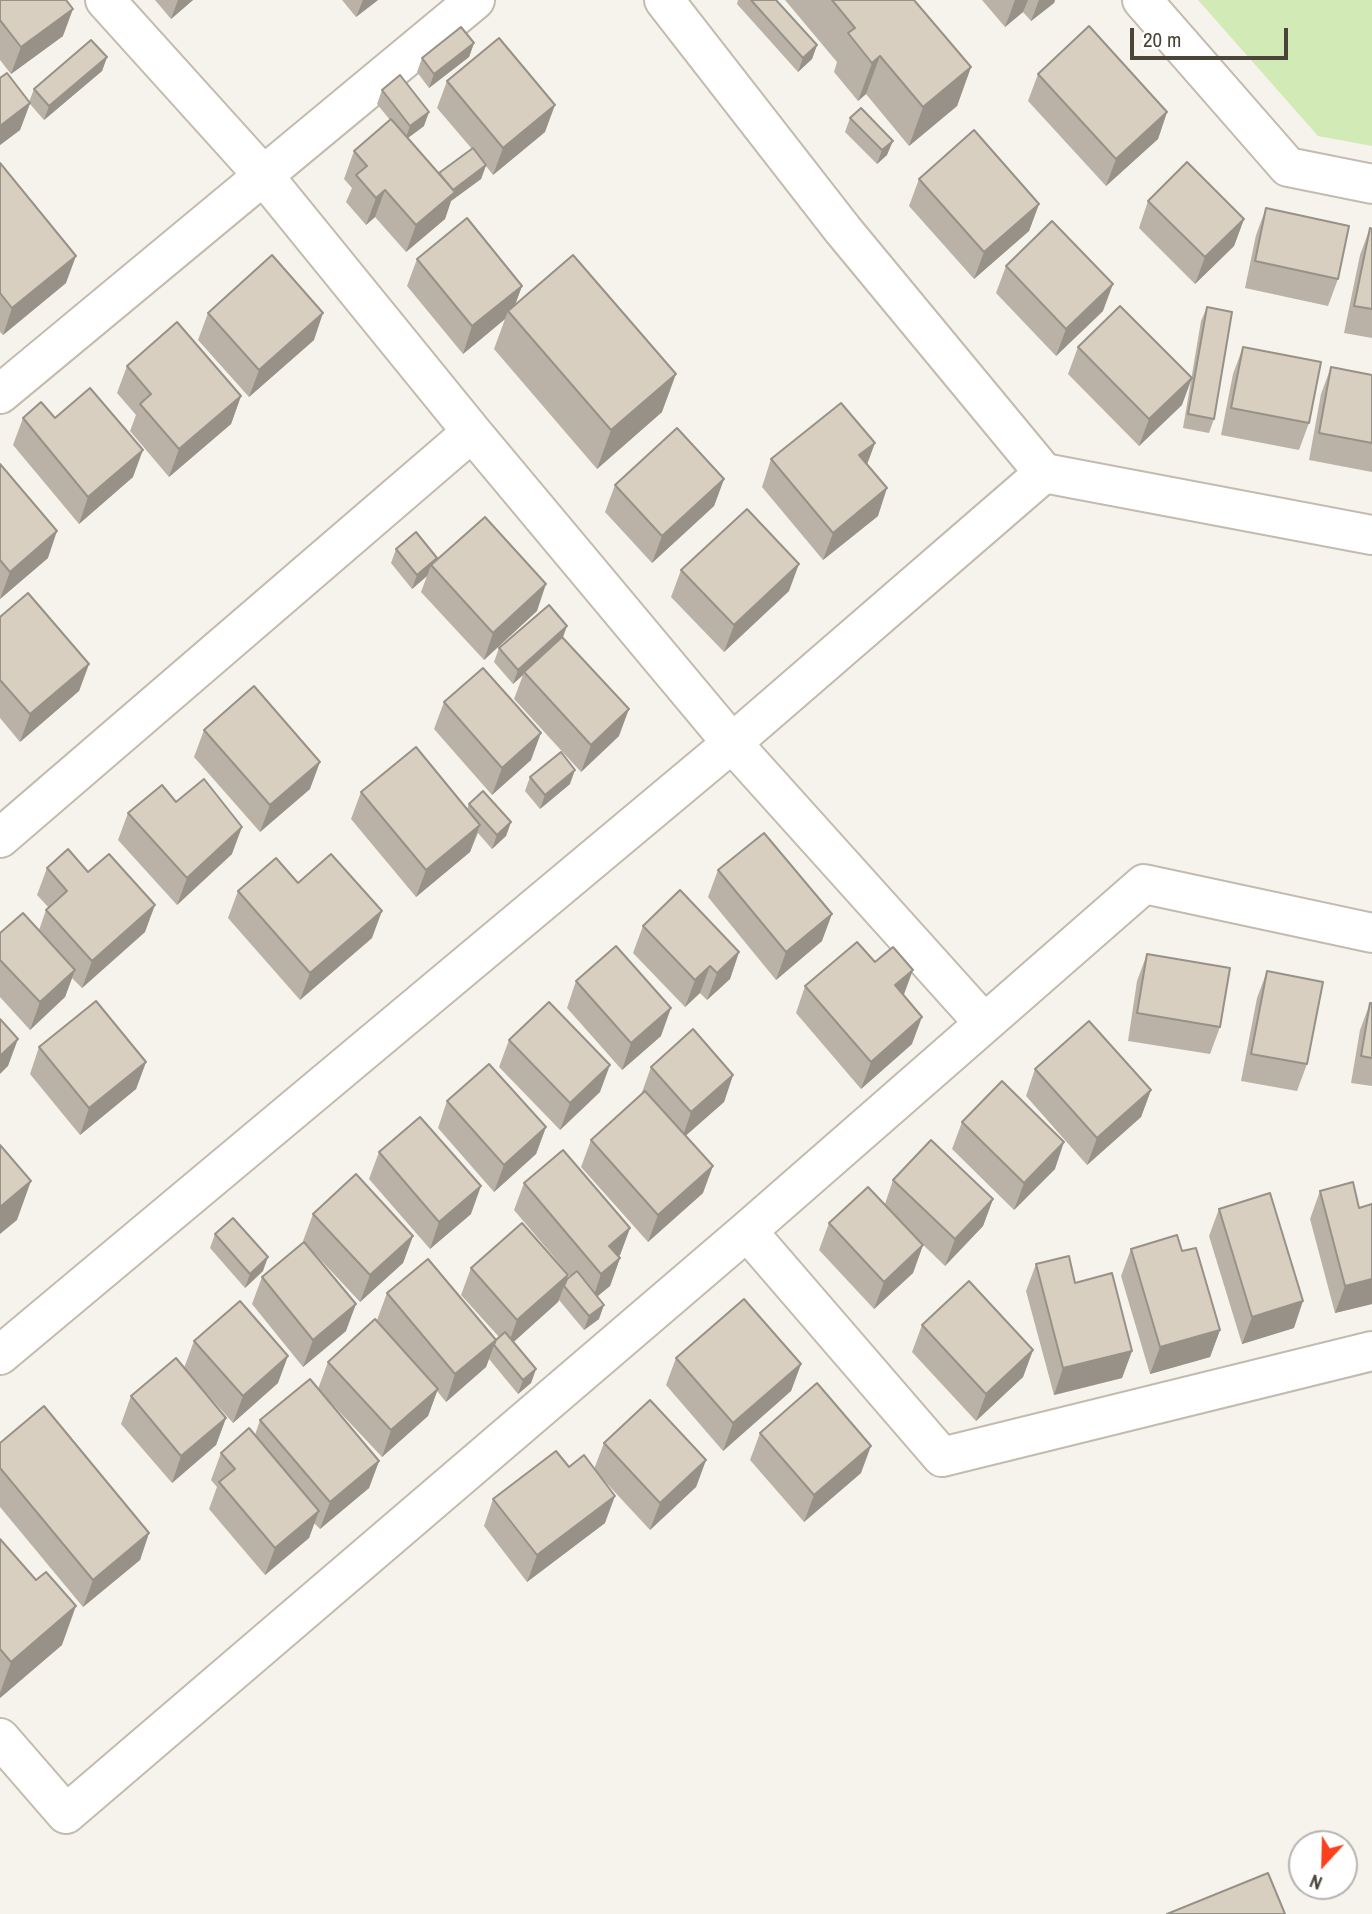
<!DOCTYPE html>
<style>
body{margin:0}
#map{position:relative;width:1372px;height:1914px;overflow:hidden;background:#f6f3ec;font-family:"Archivo Narrow",sans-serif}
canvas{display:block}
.north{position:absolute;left:1288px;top:1830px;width:70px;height:70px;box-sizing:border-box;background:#fff;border:2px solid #b7b4b0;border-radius:50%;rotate:202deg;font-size:19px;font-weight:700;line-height:28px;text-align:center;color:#4b4439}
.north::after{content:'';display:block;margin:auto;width:24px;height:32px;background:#fc3f1d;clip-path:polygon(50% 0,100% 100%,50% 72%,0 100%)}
.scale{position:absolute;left:1130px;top:28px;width:158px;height:32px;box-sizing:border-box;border:4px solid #4b4439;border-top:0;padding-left:9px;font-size:21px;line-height:24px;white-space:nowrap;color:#4b4439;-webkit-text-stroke:5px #fff;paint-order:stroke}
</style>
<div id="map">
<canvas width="1372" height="1914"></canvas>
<div class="north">N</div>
<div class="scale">20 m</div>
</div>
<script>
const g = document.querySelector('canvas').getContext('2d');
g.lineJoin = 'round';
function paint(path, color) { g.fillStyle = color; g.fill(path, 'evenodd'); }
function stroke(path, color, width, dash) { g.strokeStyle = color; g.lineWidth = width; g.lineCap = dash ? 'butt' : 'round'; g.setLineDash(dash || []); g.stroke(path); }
const green = new Path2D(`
 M1198,0H1372V146L1318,136Z`);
const street = new Path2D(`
 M105,0L263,175L472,432L732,743L984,1023
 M664,0L843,230L1044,473L1372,535
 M1142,0L1288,167L1372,184
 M0,394L475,0
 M0,838L472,432
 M747,1231L942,1457L1372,1351
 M0,1355L732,743L1044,473
 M0,1738L66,1814L747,1231L1144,884L1372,933`);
const wall = new Path2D(`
 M0,0L63,36L11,74L0,60Z
 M155,0H193L171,19Z
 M342,0H378L356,17Z
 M738,0H776L817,45L812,59L798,72L737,4Z
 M785,0H914L971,67L957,106L909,146L866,94L858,101L834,72L837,62Z
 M982,0H1055L1054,3L1031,21L1023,12L1005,27Z
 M474,43L469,57L429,88L417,72L422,58Z
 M107,57L102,71L44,120L30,104L20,130L0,145V78L29,102L34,89Z
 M1038,74L1167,112L1158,139L1106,186L1028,101Z
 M447,81L545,132L493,175L486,166L481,179L451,201L445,219L406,252L375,217L366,225L346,202L352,188L344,179L354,151L390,120L377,104L382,90L424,126L408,138L439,173L472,149L437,108Z
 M850,118L887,155L877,164L845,132Z
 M0,163L66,283L3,335L0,332Z
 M919,179L1039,204L1029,231L974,279L909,206Z
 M1148,201L1244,219L1234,246L1195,284L1139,228Z
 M1266,208L1338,279L1328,306L1245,288L1256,235Z
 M1370,228L1372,229V338L1344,333L1360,255Z
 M417,259L522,286L515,305L662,412L597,469L494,349L505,319L463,354L407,286Z
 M1006,266L1103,311L1056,356L996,293Z
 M1207,307L1214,419L1209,433L1183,428L1201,321Z
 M208,313L314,340L249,397L198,340Z
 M1078,347L1182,405L1139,446L1068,374Z
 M1243,347L1309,423L1299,450L1221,435L1233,374Z
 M127,366L241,396L231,424L169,477L130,431L136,415L117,393Z
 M1331,367L1372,375V472L1309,460L1321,394Z
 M23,418H55L133,477L79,524L13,445Z
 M771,459L878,516L823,560L762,487Z
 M0,464L48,558L0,599Z
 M724,479L714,506L652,563L605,512L615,485Z
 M396,549L436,561L537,611L484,660L421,592L427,576L412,589L391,563Z
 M681,570L789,591L724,652L671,597Z
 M0,617L89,664L79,691L20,742L0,718Z
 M563,638L619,736L581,772L514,699L523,675L513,684L494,662L499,648Z
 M444,702L531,760L492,795L434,729Z
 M204,730L310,789L260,832L194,757Z
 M530,777L570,784L540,809L525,791Z
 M361,792L467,809L469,804L511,822L506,836L492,849L478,833L470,852L416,897L351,819Z
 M176,802L232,854L177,905L118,840L128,813Z
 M47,868L145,932L82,988L72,978L65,997L30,1030L0,997V933L39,930L46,910L49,908L37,895Z
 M718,870L822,941L776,980L708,897Z
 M298,883L372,938L300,1000L228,918L238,891Z
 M643,926L739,952L730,979L707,1000L700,993L685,1007L633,953Z
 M1147,954L1220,1027L1210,1054L1128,1041L1137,981Z
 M1267,971L1307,1064L1297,1091L1241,1081L1257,998Z
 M576,981L661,1036L622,1070L567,1008Z
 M805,986L904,995L912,1044L861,1089L796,1013Z
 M1370,1003H1372V1086L1351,1083L1360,1030Z
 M509,1040L600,1092L560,1130L499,1067Z
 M39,1047L146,1062L136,1089L80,1135L30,1074Z
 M651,1067L733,1075L724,1102L685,1136L703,1193L648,1242L581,1167L591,1140L641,1095Z
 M1035,1069L1151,1090L1141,1117L1087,1165L1026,1096Z
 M447,1101L546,1127L536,1154L494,1192L438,1128Z
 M962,1122L1055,1169L1014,1210L952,1149Z
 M379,1152L471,1214L430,1249L369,1179Z
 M893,1180L993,1199L983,1226L945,1266L914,1236L923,1245L913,1273L874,1309L819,1250L829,1223L885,1204Z
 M524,1183L630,1228L620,1255L618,1257L620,1258L610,1286L597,1296L599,1319L584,1330L559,1300L558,1302L513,1342L536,1369L531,1383L518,1394L489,1359L486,1367L446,1402L437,1391L428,1416L382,1457L318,1389L328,1362L395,1341L377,1320L387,1293L496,1340L499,1337L461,1295L471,1268L568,1275L567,1279L570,1276L514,1210Z
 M1320,1191L1372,1304L1335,1313L1310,1219Z
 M1219,1209L1294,1328L1242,1344L1209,1236Z
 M313,1214L413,1236L403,1263L360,1302L303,1241Z
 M215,1234L263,1271L245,1288L210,1248Z
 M1131,1249L1182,1251L1220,1330L1210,1357L1150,1374L1121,1276Z
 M1036,1264L1075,1283L1132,1351L1122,1378L1054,1395L1026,1291Z
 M262,1277L346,1331L303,1367L252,1304Z
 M922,1325L1033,1350L1023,1377L976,1421L912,1352Z
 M194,1341L278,1383L233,1423L184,1368Z
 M676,1358L801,1364L791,1391L723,1451L666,1385Z
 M131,1396L226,1418L216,1445L172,1483L121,1424Z
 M260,1420L379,1461L369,1488L320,1529L314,1523L309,1538L265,1575L209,1509L217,1487L211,1480L221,1453L255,1435Z
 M760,1433L861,1473L804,1522L750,1460Z
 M0,1443L149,1533L140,1560L83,1607L0,1507Z
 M604,1443L706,1460L696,1487L650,1530L599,1475L605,1523L527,1582L484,1526L493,1499L569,1467L594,1469Z
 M0,1539L36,1580L62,1645L0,1698Z`);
const shadedWall = new Path2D(`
 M178,0H193L171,19Z
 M363,0H378L356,17Z
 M1015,0H1028L1023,12L1005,27Z
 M1039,0H1055L1054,3L1031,21Z
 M73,9L63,36L11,74L21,47Z
 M474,43L469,57L429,88L434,74Z
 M817,45L812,59L798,72L803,58Z
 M880,56L866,94L858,101L872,63Z
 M107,57L102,71L44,120L49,106Z
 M971,67L957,106L909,146L923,107Z
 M30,103L20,130L0,145V126Z
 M555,105L545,132L493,175L503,148Z
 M429,112L424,126L405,140L410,126Z
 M1167,112L1158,139L1106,186L1116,159Z
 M893,141L887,155L877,164L882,150Z
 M486,165L481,179L451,201L445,219L406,252L416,225L450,192Z
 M385,190L375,217L366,225L376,198Z
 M1039,204L1029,231L974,279L984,252Z
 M1244,219L1234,246L1195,284L1205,257Z
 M76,256L66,283L3,335L12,308Z
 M1113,284L1103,311L1056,356L1066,329Z
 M522,286L512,313L508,311L505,319L463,354L472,326Z
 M323,313L314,340L249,397L259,370Z
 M676,374L662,412L597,469L611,430Z
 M1192,378L1182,405L1139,446L1149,419Z
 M241,396L231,424L169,477L179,449Z
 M875,443L865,470L859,455Z
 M143,450L133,477L79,524L88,497Z
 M724,479L714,506L652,563L662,536Z
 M887,488L878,516L823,560L833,533Z
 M57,531L48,558L0,599L10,572Z
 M437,558L433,568L431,565L427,576L412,589L417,575Z
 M799,564L789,591L724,652L734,625Z
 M546,584L537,611L484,660L493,633Z
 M567,626L562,640L524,672L523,675L513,684L518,670Z
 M89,664L79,691L20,742L30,714Z
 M629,709L619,736L581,772L591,745Z
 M541,733L531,760L492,795L502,768Z
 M320,762L310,789L260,832L270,805Z
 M575,770L570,784L540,809L545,795Z
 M511,822L506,836L492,849L497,835Z
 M480,825L470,852L416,897L426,870Z
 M242,827L232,854L177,905L187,878Z
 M155,905L145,932L82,988L92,961Z
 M382,911L372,938L300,1000L310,973Z
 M832,914L822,941L776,980L786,952Z
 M739,952L730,979L707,1000L717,973Z
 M710,966L700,993L685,1007L695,980Z
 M75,970L65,997L30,1030L40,1002Z
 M913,970L903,997L895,985Z
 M671,1008L661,1036L622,1070L631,1043Z
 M922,1017L912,1044L861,1089L871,1062Z
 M18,1039L8,1066L0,1074V1056Z
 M146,1062L136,1089L80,1135L89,1108Z
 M610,1065L600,1092L560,1130L570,1103Z
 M733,1075L724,1102L682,1139L691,1112Z
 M1151,1090L1141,1117L1087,1165L1097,1138Z
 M546,1127L536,1154L494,1192L504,1165Z
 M1064,1142L1055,1169L1014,1210L1024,1183Z
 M713,1166L703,1193L648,1242L658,1215Z
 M31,1181L17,1220L0,1234V1207Z
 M481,1186L471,1214L430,1249L439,1222Z
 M993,1199L983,1226L945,1266L955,1239Z
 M630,1228L620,1255L599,1273L609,1246Z
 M413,1236L403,1263L360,1302L370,1275Z
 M923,1245L913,1273L874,1309L884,1282Z
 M268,1257L263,1271L245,1288L250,1274Z
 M620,1258L610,1286L592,1301L601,1274Z
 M568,1275L558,1302L507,1348L517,1320Z
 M1372,1279V1304L1335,1313L1345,1286Z
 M1303,1301L1294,1328L1242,1344L1252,1317Z
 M356,1304L346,1331L303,1367L313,1340Z
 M604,1305L599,1319L584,1330L589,1316Z
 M1220,1330L1210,1357L1150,1374L1160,1347Z
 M496,1340L486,1367L446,1402L455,1374Z
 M1033,1350L1023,1377L976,1421L986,1394Z
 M1132,1351L1122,1378L1054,1395L1063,1368Z
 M288,1356L278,1383L233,1423L243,1396Z
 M801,1364L791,1391L723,1451L733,1423Z
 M536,1369L531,1383L518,1394L523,1380Z
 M438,1389L428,1416L382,1457L391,1430Z
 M226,1418L216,1445L172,1483L181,1456Z
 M871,1446L861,1473L804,1522L814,1495Z
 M706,1460L696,1487L650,1530L660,1503Z
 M379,1461L369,1488L320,1529L330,1502Z
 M615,1496L605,1523L527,1582L537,1555Z
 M319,1511L309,1538L265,1575L275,1548Z
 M149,1533L140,1560L83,1607L93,1580Z
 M76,1606L62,1645L0,1698V1693L11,1662Z`);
const building = new Path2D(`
 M0,0H66L73,9L21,47L0,20Z
 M751,0H776L817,45L803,58Z
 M832,0H914L971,67L923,107L880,56L872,63L848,33L855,28Z
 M1089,26L1167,112L1116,159L1038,74Z
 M461,27L474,43L434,74L422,58Z
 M499,38L555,105L503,148L447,81Z
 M91,40L107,57L49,106L34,89Z
 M7,73L30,103L0,126V78Z
 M400,75L429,112L410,126L382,90Z
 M861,108L893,141L882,150L850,118Z
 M391,119L455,192L416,225L385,190L376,198L356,175L367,166L354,151Z
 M974,130L1039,204L984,252L919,179Z
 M473,148L486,165L453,190L439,173Z
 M1187,162L1244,219L1205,257L1148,201Z
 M0,163L76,256L12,308L0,293Z
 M1266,208L1349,226L1338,279L1255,261Z
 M467,218L522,286L472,326L417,259Z
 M1052,221L1113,284L1066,329L1006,266Z
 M1370,228L1372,229V309L1354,306Z
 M272,255L323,313L259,370L208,313Z
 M573,255L676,374L611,430L508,311Z
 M1120,306L1192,378L1149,419L1078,347Z
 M1207,307L1232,312L1214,419L1188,414Z
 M177,322L241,396L179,449L140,404L151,394L127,366Z
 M1243,347L1321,362L1309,423L1231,408Z
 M1331,367L1372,375V443L1319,433Z
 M90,388L143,450L88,497L23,418L41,402L55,418Z
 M841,403L875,443L859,455L887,488L833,533L771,459Z
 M677,428L724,479L662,536L615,485Z
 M0,464L57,531L10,572L0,560Z
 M747,509L799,564L734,625L681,570Z
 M485,517L546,584L493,633L431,565Z
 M416,532L437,558L417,575L396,549Z
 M28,593L89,664L30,714L0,680V617Z
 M549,605L567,626L518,670L499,648Z
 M562,637L629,709L591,745L524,672Z
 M483,668L541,733L502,768L444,702Z
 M254,686L320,762L270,805L204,730Z
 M416,747L480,825L426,870L361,792Z
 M561,752L575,770L545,795L530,777Z
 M204,779L242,827L187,878L128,813L162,785L176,802Z
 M483,791L511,822L497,835L469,804Z
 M764,833L832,914L786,952L718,870Z
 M68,849L88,872L109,854L155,905L92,961L46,910L67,891L47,868Z
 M331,854L382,911L310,973L238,891L276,858L298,883Z
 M680,890L739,952L717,973L710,966L695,980L643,926Z
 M23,913L75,970L40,1002L0,960V933Z
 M857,942L875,962L893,947L913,970L895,985L922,1017L871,1062L805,986Z
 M616,946L671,1008L631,1043L576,981Z
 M1147,954L1230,968L1220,1027L1137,1013Z
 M1267,971L1323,982L1307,1064L1251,1054Z
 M96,1001L146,1062L89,1108L39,1047Z
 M549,1002L610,1065L570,1103L509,1040Z
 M1370,1003H1372V1058L1361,1056Z
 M0,1019L18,1039L0,1056Z
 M1089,1021L1151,1090L1097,1138L1035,1069Z
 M693,1029L733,1075L691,1112L651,1067Z
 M489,1064L546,1127L504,1165L447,1101Z
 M1002,1081L1064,1142L1024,1183L962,1122Z
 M645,1091L713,1166L658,1215L591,1140Z
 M420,1117L481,1186L439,1222L379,1152Z
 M931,1140L993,1199L955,1239L893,1180Z
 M0,1145L31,1181L0,1207Z
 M563,1150L630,1228L609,1246L620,1258L601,1274L524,1183Z
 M356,1174L413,1236L370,1275L313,1214Z
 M1353,1182L1359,1208L1372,1204V1279L1345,1286L1320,1191Z
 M868,1187L923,1245L884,1282L829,1223Z
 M1270,1193L1303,1301L1252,1317L1219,1209Z
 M233,1218L268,1257L250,1274L215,1234Z
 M522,1223L568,1275L517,1320L471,1268Z
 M1177,1235L1182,1251L1196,1248L1220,1330L1160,1347L1131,1249Z
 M304,1242L356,1304L313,1340L262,1277Z
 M1069,1256L1075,1283L1112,1273L1132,1351L1063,1368L1036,1264Z
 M428,1259L496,1340L455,1374L387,1293Z
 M577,1271L604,1305L589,1316L564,1286L567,1279Z
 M969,1281L1033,1350L986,1394L922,1325Z
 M744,1299L801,1364L733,1423L676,1358Z
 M240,1301L288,1356L243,1396L194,1341Z
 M375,1319L438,1389L391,1430L328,1362Z
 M505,1332L536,1369L523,1380L494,1345L496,1340Z
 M176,1358L226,1418L181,1456L131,1396Z
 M310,1379L379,1461L330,1502L260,1420Z
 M817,1383L871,1446L814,1495L760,1433Z
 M650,1400L706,1460L660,1503L604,1443Z
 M44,1406L149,1533L93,1580L0,1468V1443Z
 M249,1428L319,1511L275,1548L219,1482L235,1469L221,1453Z
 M556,1451L569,1467L584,1455L615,1496L537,1555L493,1499Z
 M0,1539L36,1580L46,1572L76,1606L11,1662L0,1649Z
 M1268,1873L1285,1914H1167Z`);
paint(green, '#d2eab5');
stroke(street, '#c2bbae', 42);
stroke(street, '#fff', 38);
paint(wall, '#bab2a6');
paint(shadedWall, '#979187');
paint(building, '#d8cfc1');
stroke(building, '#979187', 2);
</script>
